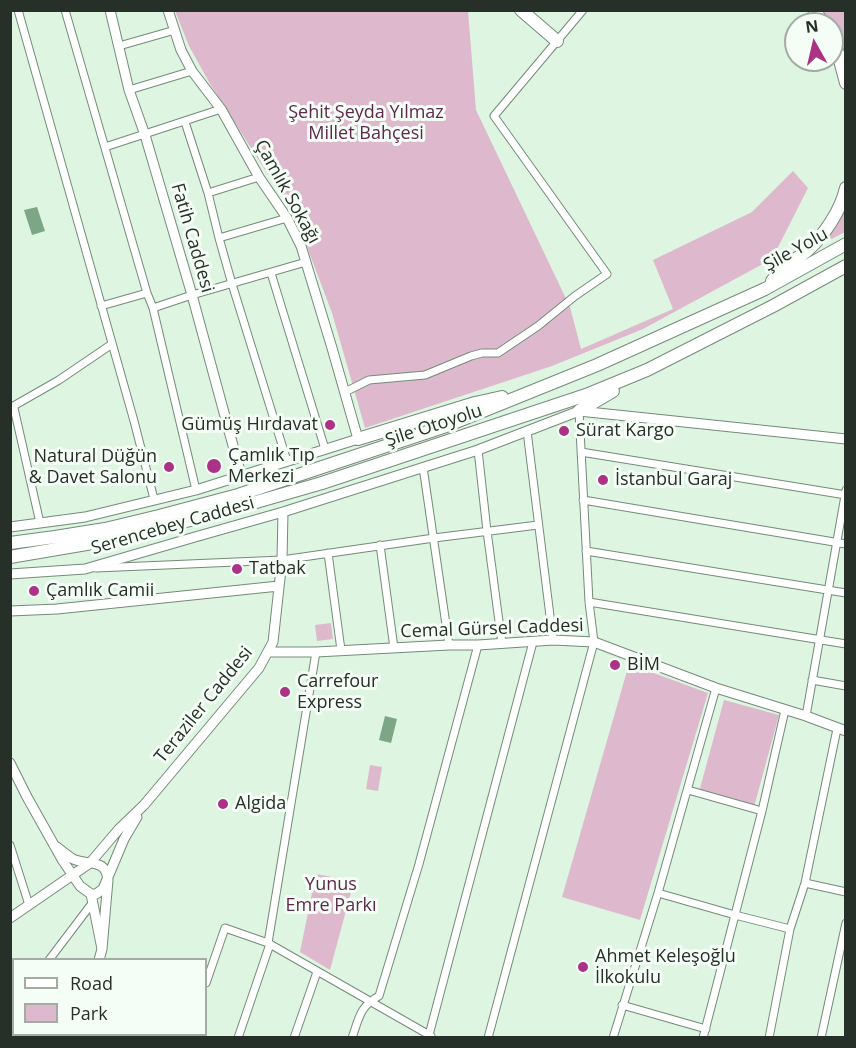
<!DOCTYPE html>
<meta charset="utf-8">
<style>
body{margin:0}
#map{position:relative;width:856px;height:1048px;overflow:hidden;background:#ddf5e1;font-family:"Open Sans",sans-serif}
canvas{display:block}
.frame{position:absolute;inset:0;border:12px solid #262f28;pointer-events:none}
.legend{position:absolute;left:12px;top:958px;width:195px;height:78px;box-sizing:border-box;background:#f5fef6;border:2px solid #a2aba4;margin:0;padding:8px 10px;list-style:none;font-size:18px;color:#262f28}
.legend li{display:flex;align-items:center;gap:12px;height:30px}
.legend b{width:30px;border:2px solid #a2aba4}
.north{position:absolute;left:784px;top:12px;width:60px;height:60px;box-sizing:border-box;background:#f5fef6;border:2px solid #a2aba4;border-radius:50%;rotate:352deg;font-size:16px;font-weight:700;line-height:24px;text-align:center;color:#262f28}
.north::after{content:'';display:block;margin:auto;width:21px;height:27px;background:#ac3286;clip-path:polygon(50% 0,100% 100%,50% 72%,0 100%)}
</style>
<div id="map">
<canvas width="856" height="1048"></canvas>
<div class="frame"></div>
<ul class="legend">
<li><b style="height:8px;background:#fff"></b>Road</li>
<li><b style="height:16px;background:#deb9ce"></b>Park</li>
</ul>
<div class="north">N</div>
</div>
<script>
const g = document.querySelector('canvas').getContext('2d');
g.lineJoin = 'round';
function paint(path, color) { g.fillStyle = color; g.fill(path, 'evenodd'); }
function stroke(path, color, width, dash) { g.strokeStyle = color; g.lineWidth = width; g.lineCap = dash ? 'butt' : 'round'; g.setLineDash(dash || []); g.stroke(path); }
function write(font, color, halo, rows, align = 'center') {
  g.font = font + ' "Open Sans",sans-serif'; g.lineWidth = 6; g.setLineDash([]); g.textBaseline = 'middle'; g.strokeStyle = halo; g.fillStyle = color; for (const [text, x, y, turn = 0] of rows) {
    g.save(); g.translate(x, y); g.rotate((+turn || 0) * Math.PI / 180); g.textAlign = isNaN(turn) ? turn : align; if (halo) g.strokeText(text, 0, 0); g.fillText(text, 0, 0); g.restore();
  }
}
const green = new Path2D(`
 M175,11H468L476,110L570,307L581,349L673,309L653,260L752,212L793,171L808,188L772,259L643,329L552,366L365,428L332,313L301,231L283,198L210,84L189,46Z
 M819,11H845V61L840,42L832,28V24H830Z
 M845,203V232L822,244Z
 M331,623L333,639L317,641L315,625Z
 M629,664L708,693L640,920L562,897Z
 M724,700L779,715L754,807L699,792Z
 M370,765L382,767L378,791L366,789Z
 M316,874L354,881L330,970L300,952Z`);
const water = new Path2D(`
 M37,207L45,231L32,235L24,210Z
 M385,716L397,719L391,743L379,740Z`);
const street = new Path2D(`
 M18,10L134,421L154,499
 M65,10L147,293L153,308L196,490
 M119,46L175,30
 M129,90L192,71
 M185,122L208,193L219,238L232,284L287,461
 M105,147L221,109
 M208,193L259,177
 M219,238L287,218
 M271,273L325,449
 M101,306L147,293
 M153,308L192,295L306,262
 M345,392L369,380L425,375L471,356L482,353H498L538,326L575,296L607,274L494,116L583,10
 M10,408L59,380L112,344
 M14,408L40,523
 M527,431L553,640
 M478,450L487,531L502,644
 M581,452L846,495
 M423,467L449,645
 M583,500L846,544
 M380,545L394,648
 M586,551L846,593
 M328,553L341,650
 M96,568L282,560L434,538L538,525
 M589,602L846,644
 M812,680L846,686
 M806,716L846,490
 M688,790L762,811
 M10,845L29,905
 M805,883L846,892
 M658,893L735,915L790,929
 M268,943L316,652
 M49,960L93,902
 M206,983L225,928L268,943L431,1036
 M622,1005L706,1029
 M10,1011L14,1007
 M10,1025L14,1027
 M26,1034L30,1038
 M123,1034L129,1038
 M429,1035L533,642
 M185,1038L186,1034
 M238,1038L270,944
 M294,1038L317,972
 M352,1038C359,1018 360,1006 379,996L419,864L478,645
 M488,1038L594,642L589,602L579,411
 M613,1038L658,893L716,688
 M703,1038L762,811L785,710
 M769,1038L790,929L805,883L837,729
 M821,1038L846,923`);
const secondary = new Path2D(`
 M110,10L129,90L145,135L192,295L241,475
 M10,527L85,517L196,490L358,439L332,348L301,246L287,218L259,177L221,109L192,71L181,50L168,10
 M10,574L85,569L195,537L283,512L478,450L579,411L846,439
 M10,611L57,609L279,586
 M268,652H316L449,645H478L553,640L594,642L716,688L806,716L846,731
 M10,763L27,797L63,861L80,886L91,894
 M57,847C62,851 68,856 73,859C89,866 106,858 108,880L102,949
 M91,894H96L103,889L124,839L137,817
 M91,894L102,949L99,960
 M10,918L90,863L119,829L144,805L259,668L273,642L282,560L283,512
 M77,1038L78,1034`);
const highway = new Path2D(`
 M521,10L557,41
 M814,10L824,24
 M832,39L838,53L846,83
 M772,281C776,277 780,271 785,267C792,261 801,256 808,250C825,234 841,210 846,188
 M579,411L613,391
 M358,439L475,403L502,397
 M10,543L55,537L105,529L159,516L238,495L446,426L597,365L765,289L846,244
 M10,557L104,541L211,515L322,483L586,395L647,370L773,306L846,266`);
const markers = [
 [330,425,6,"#ac3286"],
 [564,431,6,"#ac3286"],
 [214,466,8,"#ac3286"],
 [169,467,6,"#ac3286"],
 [603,480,6,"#ac3286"],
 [237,569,6,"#ac3286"],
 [34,591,6,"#ac3286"],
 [615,665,6,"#ac3286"],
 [285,692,6,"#ac3286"],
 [223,804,6,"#ac3286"],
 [583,967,6,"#ac3286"]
];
const parkNames = [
 ["Şehit Şeyda Yılmaz",366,113],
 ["Millet Bahçesi",366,134],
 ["Yunus",331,885],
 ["Emre Parkı",331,906]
];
const streetNames = [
 ["Çamlık Sokağı",287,192,61],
 ["Fatih Caddesi",192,238,74],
 ["Şile Yolu",796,250,-29],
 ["Şile Otoyolu",434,426,-18],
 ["Serencebey Caddesi",173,526,-16],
 ["Cemal Gürsel Caddesi",492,629,-2],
 ["Teraziler Caddesi",204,705,-51]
];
const poiNames = [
 ["Gümüş Hırdavat",318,425,"right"],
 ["Sürat Kargo",576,431],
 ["Çamlık Tıp",228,456],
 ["Merkezi",228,477],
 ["Natural Düğün",157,457,"right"],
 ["& Davet Salonu",157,478,"right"],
 ["İstanbul Garaj",615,480],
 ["Tatbak",249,569],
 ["Çamlık Camii",46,591],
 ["BİM",627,665],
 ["Carrefour",297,682],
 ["Express",297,703],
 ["Algida",235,804],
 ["Ahmet Keleşoğlu",595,957],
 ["İlkokulu",595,978]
];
paint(green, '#deb9ce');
paint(water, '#7da685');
stroke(street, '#758b79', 9);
stroke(secondary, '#758b79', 11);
stroke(highway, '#758b79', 14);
stroke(street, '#fff', 7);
stroke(secondary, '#fff', 9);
stroke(highway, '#fff', 12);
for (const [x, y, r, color] of markers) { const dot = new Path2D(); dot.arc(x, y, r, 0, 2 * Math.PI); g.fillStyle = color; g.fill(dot); stroke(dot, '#f5fef6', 2); }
write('18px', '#60284d', '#f5fef6', parkNames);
write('18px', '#262f28', '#f5fef6', streetNames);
write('18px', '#262f28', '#f5fef6', poiNames, 'left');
</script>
